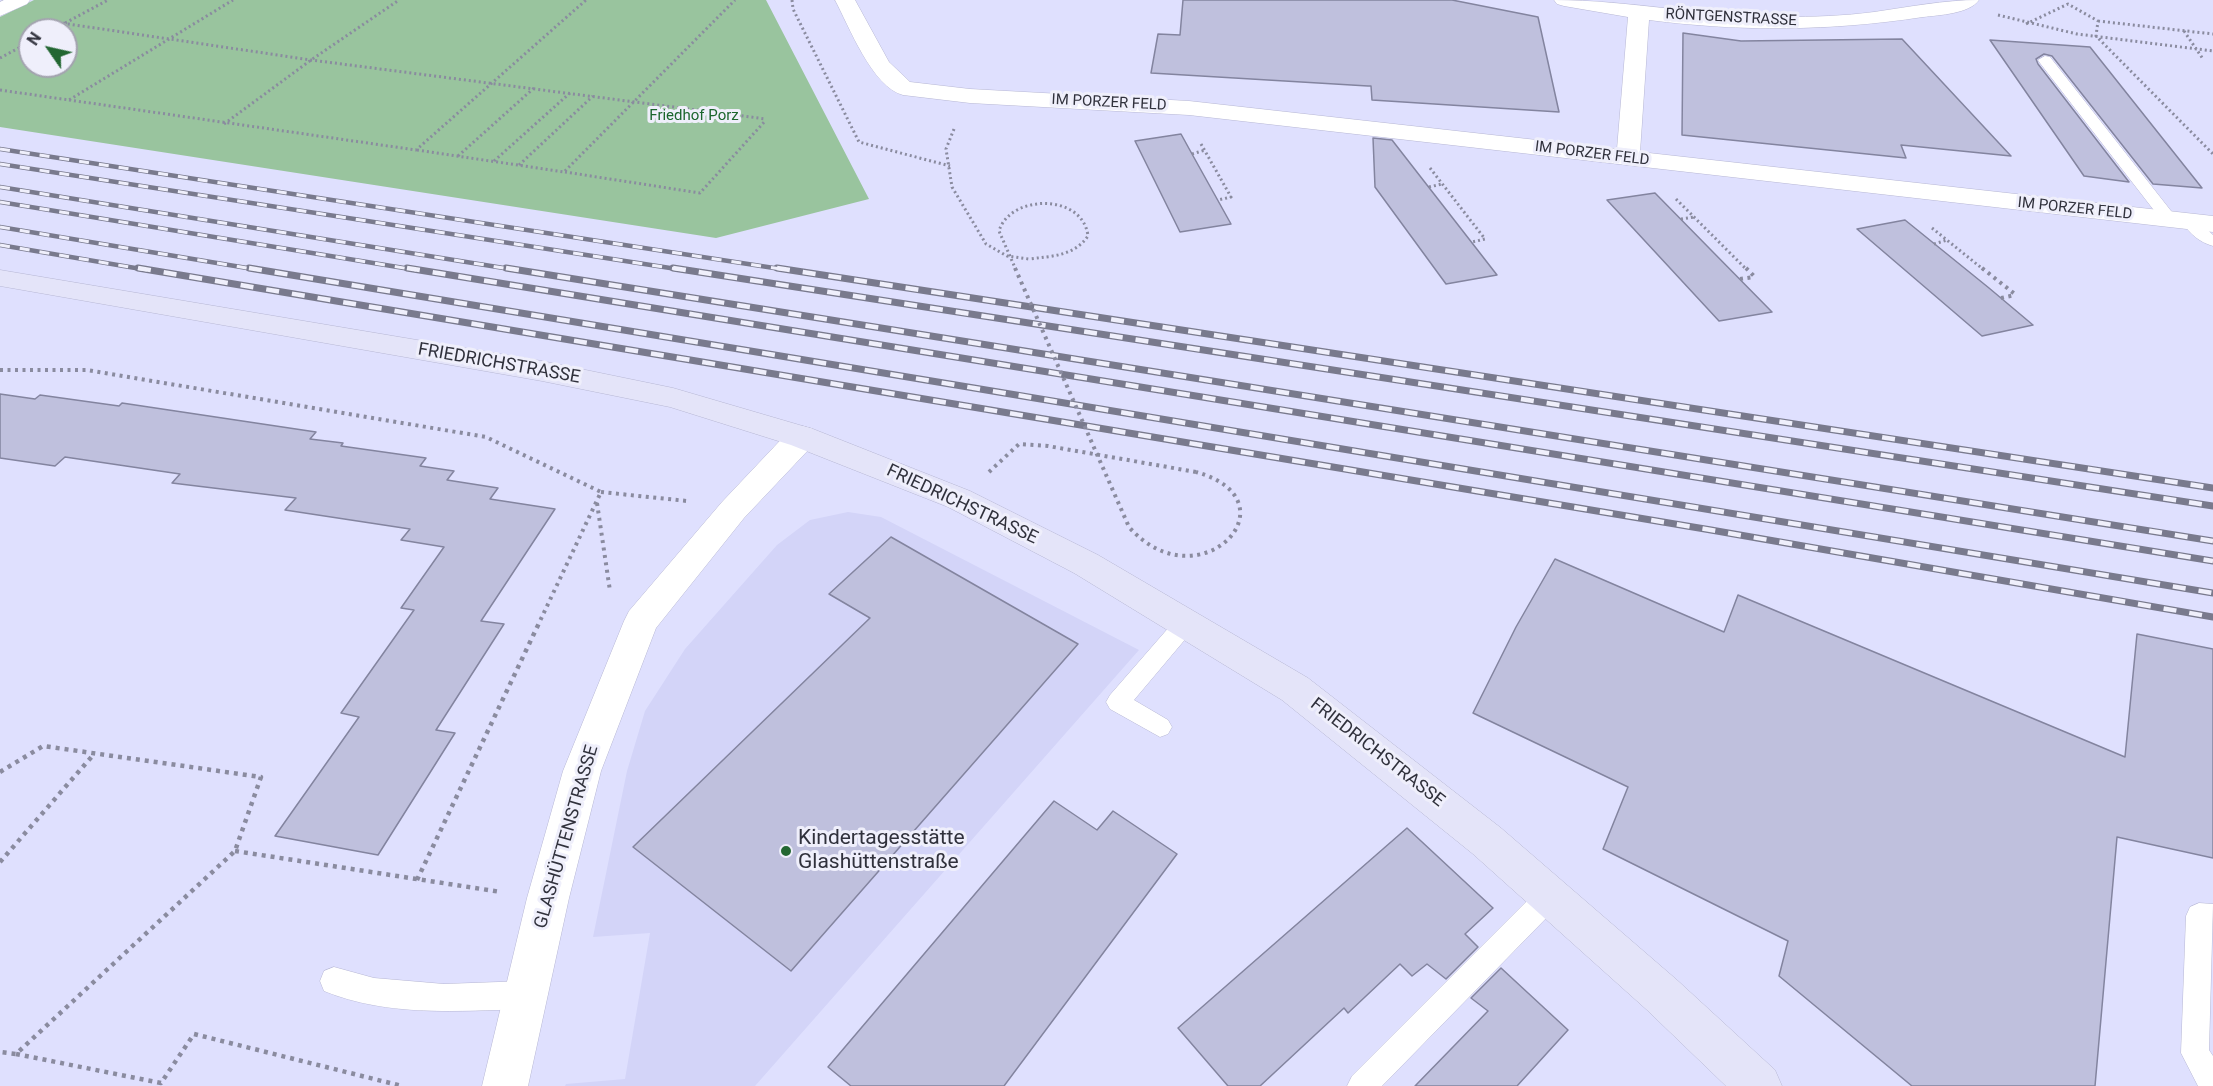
<!DOCTYPE html>
<meta charset="utf-8">
<style>
body{margin:0}
#map{position:relative;width:2213px;height:1086px;overflow:hidden;background:#dfe0fe;font-family:Roboto,sans-serif}
canvas{display:block}
.north{position:absolute;left:18px;top:18px;width:60px;height:60px;box-sizing:border-box;background:#efeffb;border:2px solid #a3a3af;border-radius:50%;rotate:304deg;font-size:16px;font-weight:700;line-height:24px;text-align:center;color:#30313c}
.north::after{content:'';display:block;margin:auto;width:21px;height:27px;background:#236732;clip-path:polygon(50% 0,100% 100%,50% 72%,0 100%)}
</style>
<div id="map">
<canvas width="2213" height="1086"></canvas>
<div class="north">N</div>
</div>
<script>
const g = document.querySelector('canvas').getContext('2d');
g.lineJoin = 'round';
function paint(path, color) { g.fillStyle = color; g.fill(path, 'evenodd'); }
function stroke(path, color, width, dash) { g.strokeStyle = color; g.lineWidth = width; g.lineCap = dash ? 'butt' : 'round'; g.setLineDash(dash || []); g.stroke(path); }
function write(font, color, halo, rows, align = 'center') {
  g.font = font + ' Roboto,sans-serif'; g.lineWidth = 6; g.setLineDash([]); g.textBaseline = 'middle'; g.strokeStyle = halo; g.fillStyle = color; for (const [text, x, y, turn = 0] of rows) {
    g.save(); g.translate(x, y); g.rotate((+turn || 0) * Math.PI / 180); g.textAlign = isNaN(turn) ? turn : align; if (halo) g.strokeText(text, 0, 0); g.fillText(text, 0, 0); g.restore();
  }
}
const built = new Path2D(`
 M848,512L881,517L1139,650L755,1086H565L566,1084L625,1079L650,933L593,937L627,771L645,711L685,649L777,545L810,520Z`);
const green = new Path2D(`
 M34,0H766L869,199L716,238L0,127V17ZM30,30H66V66H30Z`);
const building = new Path2D(`
 M1183,0H1452L1538,17L1559,112L1372,100L1371,86H1368L1151,73L1158,34L1180,35Z
 M1683,33L1741,41L1902,39L2011,156L1901,145L1906,158L1682,135Z
 M1990,40L2090,47L2202,188L2153,184L2052,56L2044,54L2036,59L2038,64L2129,182L2084,176Z
 M1181,134L1192,154L1231,224L1180,232L1135,141Z
 M1373,138L1392,140L1497,275L1446,284L1375,187Z
 M1655,193L1710,249L1772,312L1719,321L1607,200Z
 M1905,220L1989,288L2033,325L1982,336L1857,229Z
 M0,394L35,399L40,395L119,406L122,403L316,432L310,439L343,443L341,446L426,458L420,466L454,471L447,480L498,488L490,499L555,509L481,621L504,624L436,730L455,733L378,855L275,836L359,717L341,713L414,610L401,608L444,547L401,540L410,529L285,510L296,498L172,483L180,474L65,457L55,466L0,458Z
 M891,537L1078,644L791,971L633,847L870,618L829,594Z
 M1555,559L1724,632L1738,595L2125,757L2137,634L2213,649V858L2117,837L2095,1086H1912L1779,976L1788,941L1603,849L1628,787L1473,713L1516,627Z
 M1054,801L1097,830L1113,811L1177,854L1004,1086H851L828,1067Z
 M1407,828L1493,908L1465,934L1478,947L1446,979L1427,964L1412,976L1400,964L1348,1013L1344,1008L1260,1086H1228L1178,1028Z
 M1501,968L1568,1030L1517,1086H1415L1488,1011L1471,998Z`);
const pathFar2 = new Path2D(`
 M792,0L793,9L859,142L950,166
 M1998,15L2077,34L2213,51
 M48,21L311,60L766,119
 M2098,21L2213,34
 M2026,24L2068,4L2098,21L2096,36L2213,154
 M52,30L108,0
 M2184,31L2203,59
 M0,58L30,42
 M0,90L69,100L233,0
 M69,100L416,150L586,0
 M224,124L311,60L399,0
 M954,129L946,149L952,187L986,244L1007,256L1029,259
 M1201,144L1231,197L1218,200
 M417,150L564,172L735,0
 M1192,154L1205,150
 M458,156L534,88
 M494,161L570,93
 M519,165L593,96
 M1430,168L1485,239L1472,242
 M565,172L700,193L766,120
 M1429,187L1442,184
 M1676,199L1747,270
 M1681,219L1694,217
 M1932,228L1984,270
 M1934,244L1947,240`);
const pathFar1 = new Path2D(`
 M1746,268L1756,278
 M1982,268L2016,295
 M1740,279L1754,277
 M2001,298L2015,295
 M0,370H87L486,437L601,492L539,623
 M989,472L1019,444L1048,446L1196,472
 M601,492L687,501
 M597,503L610,591`);
const path = new Path2D(`
 M0,772L43,746L261,777L235,851L16,1054L0,1052
 M235,851L501,892
 M0,862L94,754
 M417,880L540,621
 M16,1054L161,1083L194,1034L402,1086`);
const lane = new Path2D(`
 M2045,56L2050,57L2175,216L2177,219L2175,222H2163L2040,63L2038,60Z
 M2190,217L2196,219L2213,235V246C2199,242 2190,234 2182,222L2184,219Z
 M1185,615L1193,618L1196,624L1193,630L1134,700L1168,720L1172,727L1168,734L1160,737L1110,709L1106,702L1110,695L1177,618Z
 M1550,884L1559,887L1563,896L1559,905L1382,1086H1347L1352,1076L1541,887Z
 M2199,903L2213,904L2209,1050L2213,1056V1086H2198L2181,1053L2186,916L2190,907Z
 M334,967L374,978L444,984L526,981L536,985L540,995L536,1005L526,1009C459,1011 388,1017 324,991L320,981L324,971Z`);
const street = new Path2D(`
 M4,0H30L27,4L0,16V2Z
 M835,0H855L889,62L910,82L970,89L1189,101L1617,149L1628,17L1564,6L1557,4L1554,0C1630,0 1706,17 1783,17C1813,17 1844,16 1874,12C1909,7 1944,0 1979,0C1969,14 1939,15 1923,17C1830,31 1743,32 1649,20L1640,152L2213,216V232L1189,115L970,103L903,95C872,87 849,26 835,0Z
 M802,426L813,429L817,437L813,445L744,518L656,628L601,771L569,898L528,1086H482L527,898L563,771L624,621L629,611L722,502L791,429Z`);
const secondary = new Path2D(`
 M0,270L542,361L673,388L813,429L970,491L1098,555L1308,678L1501,828L1677,980L1775,1070L1782,1086H1726L1647,1010L1473,854L1282,700L1074,573L948,507L791,445L670,407L542,381L0,286Z`);
const railFar1 = new Path2D(`
 M0,149L787,270
 M0,164L683,270
 M0,187L516,270
 M0,202L416,270
 M0,227L259,270
 M0,245L147,270`);
const rail = new Path2D(`
 M138,268L1711,530L2213,617
 M249,268L2213,593
 M407,268L2213,561
 M506,268L2213,541
 M673,268L2213,506
 M777,268L2213,488`);
const pathBridgeFar1 = new Path2D(`
 M1016,270L999,231C1010,194 1083,193 1088,236C1074,256 1053,256 1029,259`);
const pathBridge = new Path2D(`
 M1015,268L1129,527C1199,606 1299,501 1196,472`);
const markers = [
 [786,851,6,"#236732"]
];
const farStreetnames = [
 ["RÖNTGENSTRASSE",1731,18,3],
 ["IM PORZER FELD",1109,103,3],
 ["IM PORZER FELD",1592,154,7],
 ["IM PORZER FELD",2075,209,6]
];
const farParknames = [
 ["Friedhof Porz",694,116]
];
const streetNames = [
 ["FRIEDRICHSTRASSE",499,364,10],
 ["FRIEDRICHSTRASSE",962,505,25],
 ["FRIEDRICHSTRASSE",1377,753,38],
 ["GLASHÜTTENSTRASSE",567,837,-74]
];
const nearPoinames = [
 ["Kindertagesstätte",798,839],
 ["Glashüttenstraße",798,863]
];
paint(built, '#d3d4f8');
paint(green, '#99c49e');
paint(building, '#bfc0dd');
stroke(building, '#83849f', 1.5);
stroke(lane, '#b7b7d4', 1);
stroke(street, '#b7b7d4', 1);
stroke(secondary, '#b7b7d4', 1);
stroke(pathFar2, '#8a8b9f', 3, [2, 3]);
stroke(pathFar1, '#8a8b9f', 4, [3, 4.5]);
stroke(path, '#8a8b9f', 4.5, [4, 5]);
paint(lane, '#fff');
paint(street, '#fff');
paint(secondary, '#e4e4f9');
stroke(railFar1, '#797a8d', 4.5);
stroke(rail, '#797a8d', 7);
stroke(railFar1, '#efeffb', 3, [10]);
stroke(rail, '#efeffb', 4.5, [13]);
stroke(pathBridgeFar1, '#8a8b9f', 3, [2, 3]);
stroke(pathBridge, '#8a8b9f', 4, [3, 4.5]);
for (const [x, y, r, color] of markers) { const dot = new Path2D(); dot.arc(x, y, r, 0, 2 * Math.PI); g.fillStyle = color; g.fill(dot); stroke(dot, '#efeffb', 2); }
write('15px', '#30313c', '#efeffb', farStreetnames);
write('15px', '#1b662d', '#efeffb', farParknames);
write('18px', '#30313c', '#efeffb', streetNames);
write('21px', '#30313c', '#efeffb', nearPoinames, 'left');
</script>
